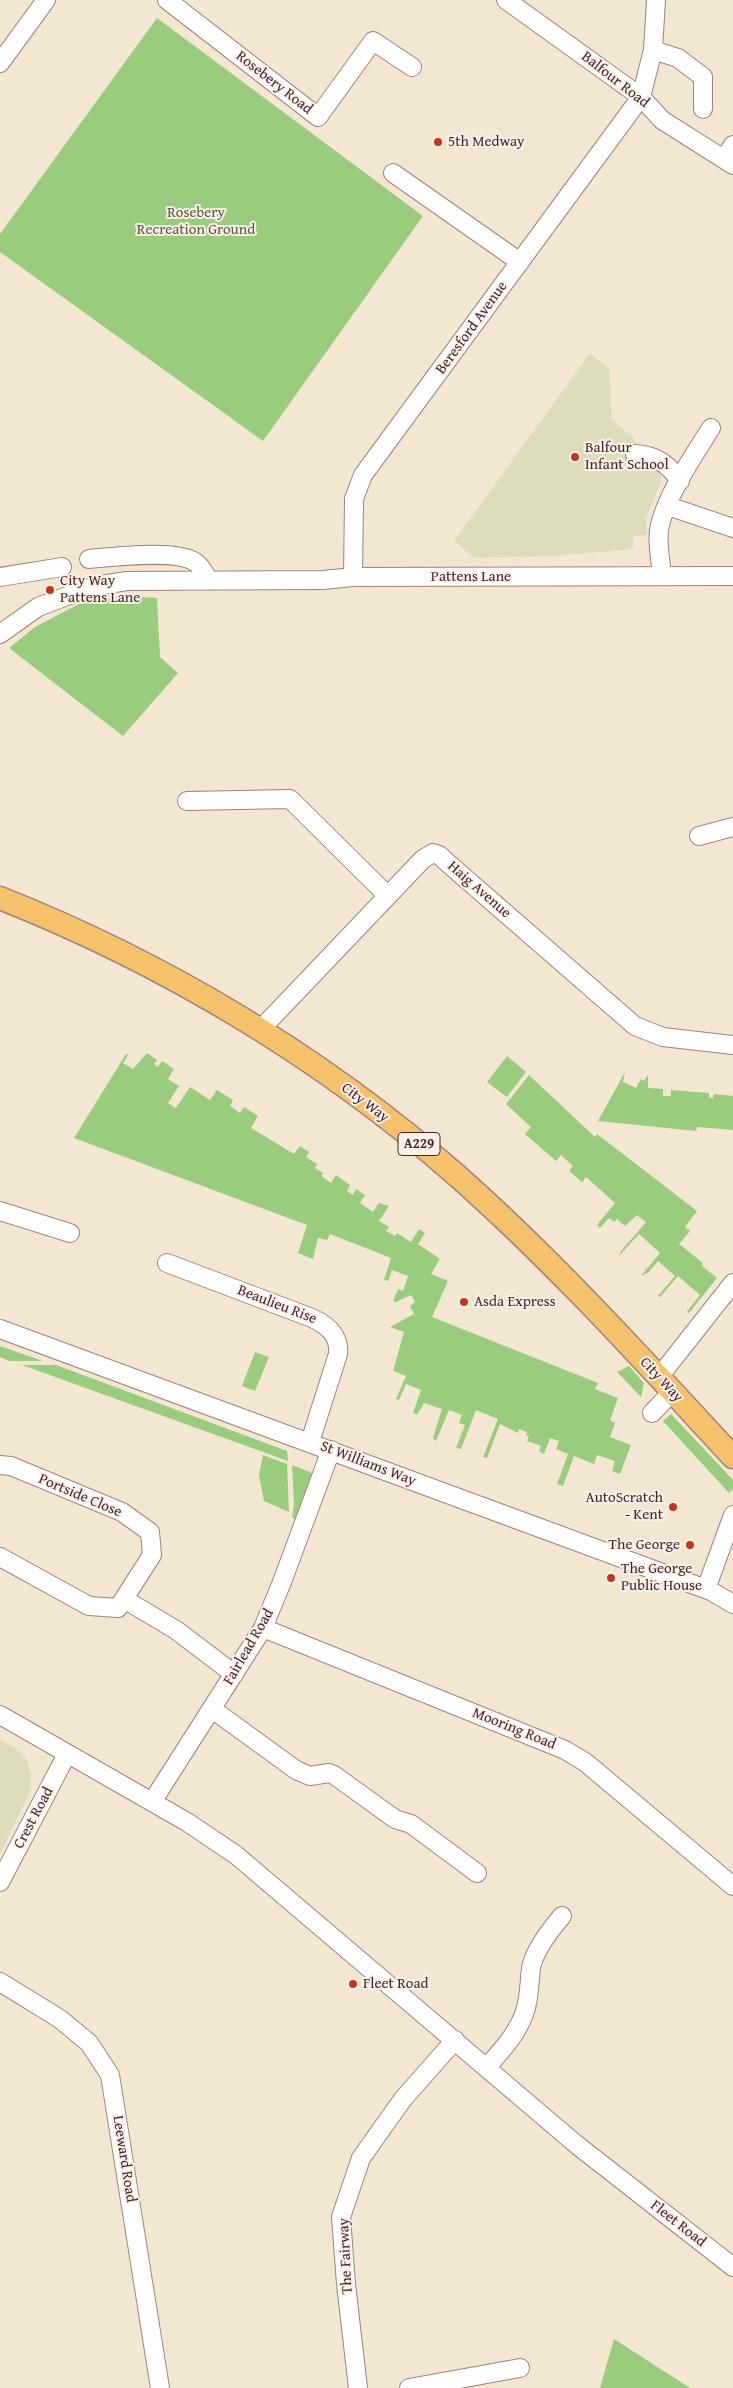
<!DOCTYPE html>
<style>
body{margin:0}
canvas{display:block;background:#f4e7d2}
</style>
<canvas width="733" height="2388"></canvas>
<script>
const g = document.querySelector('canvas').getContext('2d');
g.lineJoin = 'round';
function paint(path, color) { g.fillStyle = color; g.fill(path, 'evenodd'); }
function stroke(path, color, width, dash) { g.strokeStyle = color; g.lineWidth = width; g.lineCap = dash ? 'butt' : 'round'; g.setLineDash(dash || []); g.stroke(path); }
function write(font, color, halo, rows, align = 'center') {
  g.font = font + ' "Gentium Book Plus",serif'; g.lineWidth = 4; g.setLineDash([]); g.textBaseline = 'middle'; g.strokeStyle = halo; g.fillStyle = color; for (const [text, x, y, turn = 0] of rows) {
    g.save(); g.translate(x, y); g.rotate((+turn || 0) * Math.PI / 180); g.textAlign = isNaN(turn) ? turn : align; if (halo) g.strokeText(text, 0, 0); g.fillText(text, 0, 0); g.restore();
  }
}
const built = new Path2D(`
 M590,353L609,369L612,420L634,438L635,460H644L657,469L661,475V482L646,518L647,535L633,536V549L555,556L475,558L454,541Z
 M0,1739L18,1750L27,1760L31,1775L29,1794L0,1854Z`);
const green = new Path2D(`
 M157,18L423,216L263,441L0,252V234Z
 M126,596L157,598L160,657L178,673L123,736L9,648L35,627L79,604Z
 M147,1053L157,1060L154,1064L158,1067L162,1061L174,1069L168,1079L179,1086L168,1103L176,1108L190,1087L210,1100L217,1090L233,1100L230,1106L240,1113L244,1107L258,1116L251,1128L294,1154L300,1146L309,1152L306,1157L317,1164L315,1168L323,1173L321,1176L331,1183L336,1175L350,1185L347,1191L353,1195L356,1189L365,1195L360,1203L373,1212L379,1203L389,1206L379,1221L389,1227L386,1231L395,1236L397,1233L411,1242L419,1229L425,1233L418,1244L440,1259L431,1274L448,1281L432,1317L598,1383L595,1389L618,1398L610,1420L615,1423L610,1437L631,1445L620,1474L612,1471L615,1461L597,1455L594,1464L574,1456L563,1486L557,1484L568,1454L556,1449L559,1441L550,1438L544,1454L539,1451L541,1446L527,1441L529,1436L526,1435L527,1432L519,1429L518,1433L500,1424L487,1458L483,1457L498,1419L476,1410L461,1449L456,1448L465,1425L459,1423L462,1415L449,1410L436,1441L433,1438L442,1409L424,1403L417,1415L413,1413L421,1390L406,1384L399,1400L396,1399L406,1376L393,1371L404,1332L390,1327L414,1314L410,1306L415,1302L411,1295L396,1302L393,1301L398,1289L403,1291L408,1276L392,1270L388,1281L384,1280L391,1258L330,1234L327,1240L318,1238L313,1259L298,1253L307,1225L74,1138L126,1054L128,1055L123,1063L133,1069Z
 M507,1056L526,1072L507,1097L487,1082Z
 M625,1072L623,1082L636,1088L641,1079L644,1081L648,1075V1088L663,1089V1096H671V1090L709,1093V1098H713L714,1094L733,1096V1130L697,1127L696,1131L598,1121Z
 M529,1075L595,1137L597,1134L697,1211L685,1227L690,1231L679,1244L703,1263L702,1266L717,1278L689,1313L687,1311L700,1295L678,1276L660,1297L658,1296L675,1276L658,1261L649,1272L641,1276L660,1253L639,1234L619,1256L621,1251L646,1222L637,1215L625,1226L617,1219L614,1222L609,1218L600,1228L597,1225L615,1203L586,1177L582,1182L569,1171L573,1166L561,1155L556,1161L525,1134L531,1127L506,1104Z
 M0,1346L43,1361H9L0,1357Z
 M255,1352L269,1357L255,1391L242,1386Z
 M22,1365H56L287,1451L288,1461Z
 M629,1366L644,1383L641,1397L617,1372Z
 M671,1414L733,1480V1489L729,1493L663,1421Z
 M263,1455L287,1464L289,1512L264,1501L259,1475Z
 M292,1465L312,1473V1476L296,1521L292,1517L294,1504Z
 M614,2339L690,2388H600Z`);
const minor = new Path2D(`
 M167,0L318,117L373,41L412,67
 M506,0L641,97L662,120L733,165
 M653,50L678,58L703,77V109
 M0,63L46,0
 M724,159L733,145
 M393,173L520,262
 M635,454C656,455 668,464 680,481
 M668,506L733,528
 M89,559C113,557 176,549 195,562C201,565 205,575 209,580
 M662,576C661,562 657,545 659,530C664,499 694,455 711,428
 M0,577L62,567
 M353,577L354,499L363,475L641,97L653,50L656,0
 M0,634L38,607L83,590L101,585L127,581L323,580L353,577L733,576
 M187,801L290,799L388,896
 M699,836L733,827
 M260,1030L423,859L433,853L439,855L450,865L635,1026L663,1037L733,1045
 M0,1211L70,1233
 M167,1263L312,1318C327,1325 340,1335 338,1354L310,1442
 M0,1329L711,1591L733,1604
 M659,1377L733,1283
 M652,1413L672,1392
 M0,1465L11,1466L122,1512L150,1532L152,1555L118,1608L89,1606L0,1557
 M706,1589L733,1515
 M124,1599L176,1630L234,1674
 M263,1628L565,1750L585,1762L733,1886
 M212,1709L296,1770L310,1776L329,1773L334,1775L395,1819L411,1824L477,1873
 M0,1715L187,1822L236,1855L577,2145L733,2267
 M152,1802L263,1628L282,1582L331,1450
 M0,1882L67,1754
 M0,1982L60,2019L89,2043L110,2075L160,2388
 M487,2067C501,2051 517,2034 524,2014C530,1999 529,1983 531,1968C534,1951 551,1929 562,1916
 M358,2388L346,2284L341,2217L361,2158L403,2099L455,2040
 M409,2388L520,2368`);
const major = new Path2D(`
 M0,898C164,963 321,1057 454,1173C554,1261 643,1360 733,1457`);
const markers = [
 [438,142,5,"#c8321e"],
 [575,457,5,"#c8321e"],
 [50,590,5,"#c8321e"],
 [464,1302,5,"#c8321e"],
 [673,1507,5,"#c8321e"],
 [690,1545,5,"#c8321e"],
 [611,1578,5,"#c8321e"],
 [353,1984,5,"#c8321e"]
];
const shields = [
 [419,1144,42]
];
const shieldNames = [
 ["A229",419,1144]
];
const streetNames = [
 ["Balfour Road",615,80,38],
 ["Rosebery Road",274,83,38],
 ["Beresford Avenue",472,328,-54],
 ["Pattens Lane",471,577],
 ["Haig Avenue",479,890,41],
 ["City Way",365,1103,37],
 ["Beaulieu Rise",277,1305,21],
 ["City Way",661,1380,47],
 ["St Williams Way",368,1464,21],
 ["Portside Close",80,1496,23],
 ["Fairlead Road",249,1647,-60],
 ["Mooring Road",514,1729,22],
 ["Crest Road",34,1818,-62],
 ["Leeward Road",124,2159,81],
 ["Fleet Road",678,2224,38],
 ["The Fairway",346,2256,-93]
];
const poiNames = [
 ["5th Medway",448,142],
 ["Balfour",585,448],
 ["Infant School",585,465],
 ["City Way",60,581],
 ["Pattens Lane",60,598],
 ["Asda Express",474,1302],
 ["AutoScratch",663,1498,"right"],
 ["- Kent",663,1515,"right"],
 ["The George",680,1545,"right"],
 ["The George",621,1569],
 ["Public House",621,1586],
 ["Fleet Road",363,1984]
];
const parkNames = [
 ["Rosebery",196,213],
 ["Recreation Ground",196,230]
];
paint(built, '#deddbb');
paint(green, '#99cc7d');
stroke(minor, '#9f837e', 20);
stroke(major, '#9f837e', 25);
stroke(minor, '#fff', 18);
stroke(major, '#f6c16b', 22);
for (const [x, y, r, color] of markers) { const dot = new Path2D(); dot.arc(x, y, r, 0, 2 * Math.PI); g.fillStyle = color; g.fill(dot); stroke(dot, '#f7f3e8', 2); }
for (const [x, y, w] of shields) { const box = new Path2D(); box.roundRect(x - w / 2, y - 11.5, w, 23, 4); g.fillStyle = '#f7f3e8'; g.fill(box); stroke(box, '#4a1f2b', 1); }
write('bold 14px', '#4a1f2b', null, shieldNames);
write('15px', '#4a1f2b', '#f7f3e8', streetNames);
write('15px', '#4a1f2b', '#f7f3e8', poiNames, 'left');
write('15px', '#625344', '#f7f3e8', parkNames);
</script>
